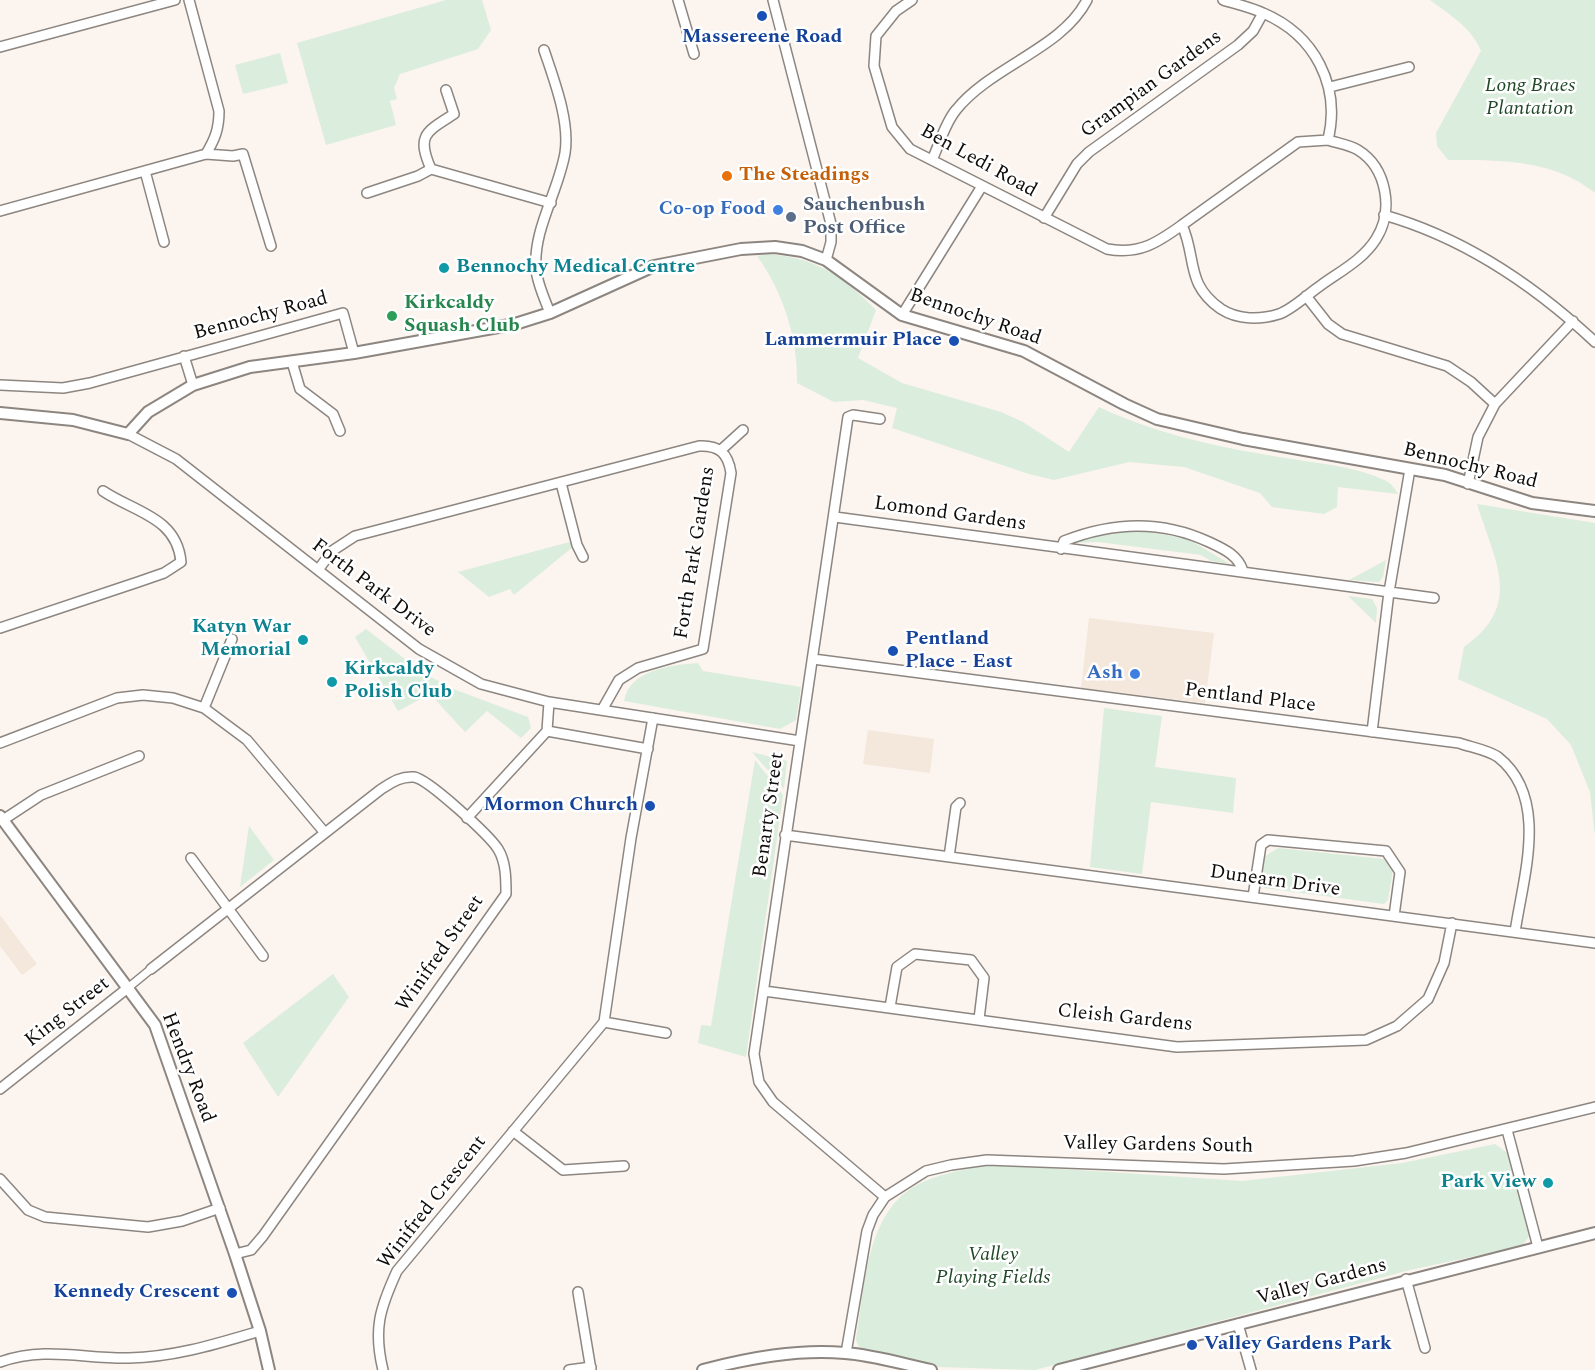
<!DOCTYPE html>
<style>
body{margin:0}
canvas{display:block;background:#fcf4ee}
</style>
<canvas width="1595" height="1370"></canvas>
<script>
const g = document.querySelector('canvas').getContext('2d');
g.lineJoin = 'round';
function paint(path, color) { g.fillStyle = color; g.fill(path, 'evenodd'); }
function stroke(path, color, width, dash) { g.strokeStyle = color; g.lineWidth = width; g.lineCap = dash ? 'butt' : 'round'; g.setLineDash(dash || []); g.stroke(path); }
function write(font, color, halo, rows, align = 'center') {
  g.font = font + ' Spectral,serif'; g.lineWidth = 5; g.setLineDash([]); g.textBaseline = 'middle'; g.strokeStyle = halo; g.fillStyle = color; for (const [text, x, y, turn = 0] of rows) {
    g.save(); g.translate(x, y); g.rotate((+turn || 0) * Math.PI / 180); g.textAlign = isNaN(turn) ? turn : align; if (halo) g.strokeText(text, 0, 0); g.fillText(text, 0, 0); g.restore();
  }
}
const built = new Path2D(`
 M1089,618L1214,633L1205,703L1081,688Z
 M868,730L934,739L930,773L863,764Z
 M0,915L37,964L22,975L0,946Z`);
const green = new Path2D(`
 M446,0H482L491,30L478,49L400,74L394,88L397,99L390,101L396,125L326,145L297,43Z
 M1430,0H1595V193C1553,159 1499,160 1448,160L1437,146L1436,133L1481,51C1472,28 1450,15 1430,0Z
 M280,53L288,83L243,94L235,65Z
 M767,254C817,258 842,275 876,310L858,358L902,383L1001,412L1023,422L1069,452L1099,407C1156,434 1218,447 1279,457C1313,463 1350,465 1382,479C1390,482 1394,487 1398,494L1338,487L1337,507L1324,514L1272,507L1260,493L1184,467L1129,462L1054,480L1029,474L892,428L897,408L863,400L834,402L797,383C798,338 783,292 757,256Z
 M1477,504L1595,523V836L1590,792L1571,745L1547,719L1458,679L1464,647C1524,605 1495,562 1477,504Z
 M1138,530L1188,539L1230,564L1211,561L1201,555L1098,542L1073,543L1085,536Z
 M573,541L574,546L514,595L510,589L489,597L458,572Z
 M1386,560L1383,577L1379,582L1349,580Z
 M1348,596L1372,599L1377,608L1376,623Z
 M366,629L423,673L456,690L528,717L531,728L521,738L487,711L465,732L430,694L398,711L355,637Z
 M698,663L703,671L801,687L796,720L780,729L624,701C629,670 671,665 698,663Z
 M1104,708L1162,716L1155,767L1236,778L1233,813L1151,802L1142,874L1090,867Z
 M752,752L787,761L784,789Z
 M755,760L783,795L746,1057L698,1043L701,1025L711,1026Z
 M249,826L274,860L240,887Z
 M1278,848L1384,859L1393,870L1388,900L1384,904L1264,888L1260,882L1264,857Z
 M333,974L349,997L278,1097L243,1043Z
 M1495,1144L1509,1154L1530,1235L1522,1246L1410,1270L1035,1370L938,1367L866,1353L859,1347L856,1340C865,1288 865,1207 923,1182C944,1173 966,1169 989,1164L1242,1181L1402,1163Z`);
const pedestrian = new Path2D(`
 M129,987L151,969`);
const minor = new Path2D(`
 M189,0L219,111C219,129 215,139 206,154
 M678,0L694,54
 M773,0L831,224V242L826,260
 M912,0L896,11L876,36L874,66L892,127L910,149L1107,249C1139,255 1157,243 1182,225
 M1223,0C1236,4 1250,7 1263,13C1315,35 1341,86 1328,140
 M0,47L175,0
 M544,50C554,80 570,121 565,153C558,193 533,229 536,269C537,283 545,300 550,313
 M1330,87L1409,67
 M1328,140C1337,143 1350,145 1358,150C1387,168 1394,211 1376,239C1363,260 1339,272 1320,286C1308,294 1293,309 1279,314C1260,320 1238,320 1221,309C1185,284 1197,258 1182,225L1298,142Z
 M932,160C939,145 945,123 956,110C991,66 1062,49 1087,0
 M431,169C416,135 426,132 454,114L446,90
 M145,171L164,242
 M367,193L418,176L431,169L551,203
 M0,211L206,154L233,156L243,154L271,246
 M1384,215C1465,238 1534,285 1595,342
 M1044,218L1077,164L1089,152L1238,45L1253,31L1263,13
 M1306,296L1328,324L1342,334L1447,366L1471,382L1495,404
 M902,315L982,186
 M184,356L193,385
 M292,362L300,389L333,414L340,431
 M0,385L63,388L90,383L343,313L354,353
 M880,419L853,415L848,417L754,1054L759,1082L773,1102L885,1197
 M128,434L176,459L419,649L481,684L549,702L800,741
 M721,450L743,430
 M561,483L577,545L583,557
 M1468,484L1478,437L1495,404L1573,321
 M835,517L1434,598
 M1061,549L1064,541C1112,522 1162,520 1209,542C1224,549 1238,555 1243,571
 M318,570L332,551L355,536L699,446C719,445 728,453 731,473L703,649L638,668L619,680L602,710
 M0,628L138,582L164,573L181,562C177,517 134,512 103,491
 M813,659L1459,743C1470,747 1488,750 1498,757C1550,798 1523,877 1515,932
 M204,708L232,639
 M547,731L549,702
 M1372,732L1389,592L1410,469
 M0,743L117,698L143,695L173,698L204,708L247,740L325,833
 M467,818L547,731L648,749
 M3,820L41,795L139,756
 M785,835L1595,943
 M949,857L956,807L960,803
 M191,858L263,956
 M1253,897L1261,845L1268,840L1386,851L1400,872L1394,916
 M151,969L380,790C391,783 400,776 414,777C428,779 489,835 498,849C506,862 506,879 506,894L263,1236L251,1250L235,1254
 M764,991L1177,1047L1366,1040L1397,1026L1428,999L1444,963L1452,923
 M890,1007L897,967L915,954L971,960L984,978L979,1019
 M604,1022L666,1033
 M0,1089L129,987
 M1507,1130L1538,1247
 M513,1131L563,1170L624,1166
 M0,1179L28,1210L45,1217L148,1227L182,1221L220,1208
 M1406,1279L1425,1348
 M578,1292L591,1370
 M1238,1324L1251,1370
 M846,1353L867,1231L873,1215L885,1197L926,1171L951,1165L987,1160L1224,1169L1354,1161L1406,1153L1595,1107
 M0,1362C46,1346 83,1359 129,1358C175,1357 216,1344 260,1331
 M383,1370C373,1329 380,1308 397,1271L604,1022L631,838L653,718
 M569,1370L591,1367`);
const tertiary = new Path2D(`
 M0,413L73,420L128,434L148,412L193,385L250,367L354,353L515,324L550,313L654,266L741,249L775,247L802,251L826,260L902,315L1024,351L1124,404L1157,419L1243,439L1445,475L1532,503L1595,511
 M0,816L155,1025L235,1254L260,1331L269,1370
 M703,1370C749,1358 797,1349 845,1353C873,1355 903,1364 931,1370
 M1059,1370L1595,1233`);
const markers = [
 [762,16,6,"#1a4fb4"],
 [727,176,6,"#e8710a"],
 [778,210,6,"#3f7fe0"],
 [791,217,6,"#5c6f8a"],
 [444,268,6,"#0f9aa8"],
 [392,316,6,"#2e9e5b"],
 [954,341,6,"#1a4fb4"],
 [303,640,6,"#0f9aa8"],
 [893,651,6,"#1a4fb4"],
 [1135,674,6,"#3f7fe0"],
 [332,682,6,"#0f9aa8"],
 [650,806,6,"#1a4fb4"],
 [1548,1183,6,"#0f9aa8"],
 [232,1293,6,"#1a4fb4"],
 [1192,1345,6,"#1a4fb4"]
];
const transitNames = [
 ["Massereene Road",762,38,"center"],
 ["Lammermuir Place",942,341],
 ["Pentland",905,640,"left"],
 ["Place - East",905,663,"left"],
 ["Mormon Church",638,806],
 ["Kennedy Crescent",220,1293],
 ["Valley Gardens Park",1204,1345,"left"]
];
const streetNames = [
 ["Grampian Gardens",1152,85,-36],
 ["Ben Ledi Road",978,162,29],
 ["Bennochy Road",261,317,-15],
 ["Bennochy Road",975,318,19],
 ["Bennochy Road",1470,467,14],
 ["Lomond Gardens",950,515,8],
 ["Forth Park Gardens",696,553,-81],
 ["Forth Park Drive",373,589,37],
 ["Pentland Place",1250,699,7],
 ["Benarty Street",770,815,-82],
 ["Dunearn Drive",1275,882,8],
 ["Winifred Street",441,954,-55],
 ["King Street",68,1013,-38],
 ["Cleish Gardens",1125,1019,6],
 ["Hendry Road",187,1068,69],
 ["Valley Gardens South",1158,1146,1],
 ["Winifred Crescent",433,1203,-52],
 ["Valley Gardens",1322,1283,-15]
];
const parkNames = [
 ["Long Braes",1530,87],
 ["Plantation",1530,110],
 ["Valley",993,1256],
 ["Playing Fields",993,1279]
];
const foodNames = [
 ["The Steadings",739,176]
];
const serviceNames = [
 ["Sauchenbush",803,206],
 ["Post Office",803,229]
];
const shopNames = [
 ["Co-op Food",766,210],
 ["Ash",1123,674]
];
const cultureNames = [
 ["Bennochy Medical Centre",456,268],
 ["Katyn War",291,628,"right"],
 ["Memorial",291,651,"right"],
 ["Kirkcaldy",344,670],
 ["Polish Club",344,693],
 ["Park View",1536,1183,"right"]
];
const leisureNames = [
 ["Kirkcaldy",404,304],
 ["Squash Club",404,327]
];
paint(built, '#f4e8dc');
paint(green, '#dbeddd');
stroke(pedestrian, '#8d8680', 10);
stroke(minor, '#8d8680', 12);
stroke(tertiary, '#8d8680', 14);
stroke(pedestrian, '#fff', 7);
stroke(minor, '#fff', 9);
stroke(tertiary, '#fff', 10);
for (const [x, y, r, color] of markers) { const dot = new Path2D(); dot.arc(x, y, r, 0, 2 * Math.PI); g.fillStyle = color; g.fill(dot); stroke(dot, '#fff', 2); }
write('bold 20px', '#164399', '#fff', transitNames, 'right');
write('20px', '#0f0c0a', '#fff', streetNames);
write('italic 20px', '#204827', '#fff', parkNames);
write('bold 20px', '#c56008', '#fff', foodNames, 'left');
write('bold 20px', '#4e5e75', '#fff', serviceNames, 'left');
write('bold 20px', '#366cbe', '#fff', shopNames, 'right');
write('bold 20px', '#0d838f', '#fff', cultureNames, 'left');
write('bold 20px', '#27864d', '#fff', leisureNames, 'left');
</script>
